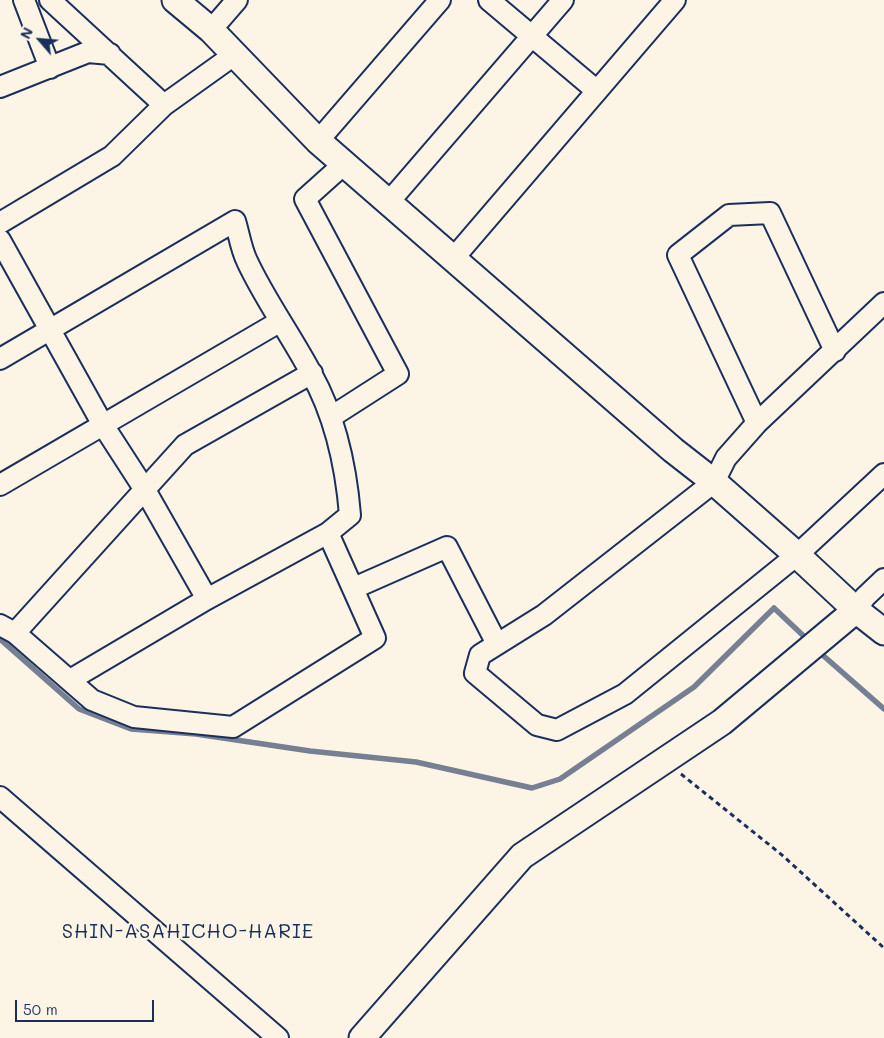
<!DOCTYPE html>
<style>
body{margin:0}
#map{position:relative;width:884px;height:1038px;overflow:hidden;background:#fcf5e5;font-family:Mali,sans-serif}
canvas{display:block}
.north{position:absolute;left:15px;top:15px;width:50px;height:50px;-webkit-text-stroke:4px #fcf5e5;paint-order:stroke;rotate:297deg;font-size:14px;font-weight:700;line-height:20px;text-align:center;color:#1b2f5e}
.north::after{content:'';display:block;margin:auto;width:18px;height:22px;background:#1b2f5e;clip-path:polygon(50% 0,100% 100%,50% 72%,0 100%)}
.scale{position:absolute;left:15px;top:1000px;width:139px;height:22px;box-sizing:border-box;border:2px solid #1b2f5e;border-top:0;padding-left:6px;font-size:15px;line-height:18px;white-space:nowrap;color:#1b2f5e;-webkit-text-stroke:4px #fcf5e5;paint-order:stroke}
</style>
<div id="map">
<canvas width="884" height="1038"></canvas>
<div class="north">N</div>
<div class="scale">50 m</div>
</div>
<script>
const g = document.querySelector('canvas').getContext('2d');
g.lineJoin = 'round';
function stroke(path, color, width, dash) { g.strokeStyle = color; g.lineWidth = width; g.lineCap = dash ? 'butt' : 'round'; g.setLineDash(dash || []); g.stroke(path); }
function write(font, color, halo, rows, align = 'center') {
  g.font = font + ' Mali,sans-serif'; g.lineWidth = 4.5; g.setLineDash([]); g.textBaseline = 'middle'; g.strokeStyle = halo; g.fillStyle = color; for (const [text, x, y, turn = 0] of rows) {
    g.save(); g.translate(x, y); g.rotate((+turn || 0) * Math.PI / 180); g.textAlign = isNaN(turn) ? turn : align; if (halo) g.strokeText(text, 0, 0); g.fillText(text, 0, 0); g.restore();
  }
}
const stream = new Path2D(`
 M0,639L79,709L131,729L196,734L310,751L416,762L532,788L560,779L694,687L774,608L810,642
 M818,651L884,709`);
const path = new Path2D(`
 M681,774L782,855L884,948`);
const minor = new Path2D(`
 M24,0L50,68
 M50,0L164,105
 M489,0L597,91
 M211,30L237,0
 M0,87L88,52L110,54
 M318,141L440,0
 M388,203L563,0
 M0,223L112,156L164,105L234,55
 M0,240L103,425L145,490L207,599
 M452,260L675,0
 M884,303L757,423L726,458L714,482L544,615L480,655L475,673L537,725L557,730L625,694L797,555L884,474
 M0,359L235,221C239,234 241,249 247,261C265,300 291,335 311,373C335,416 346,466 350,515L328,533L207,599L70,680
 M331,417L398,374L305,199L344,164
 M757,423L678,255L729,215L770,213L835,351
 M0,485L279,322
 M354,588L447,547L497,644
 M856,610L865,597L884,579
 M0,625L15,633L92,700L134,717L233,727L375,638L328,533
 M15,633L185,445L312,373
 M0,797L278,1038`);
const tertiary = new Path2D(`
 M175,0L211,30L318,141L673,450L714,482L797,555L856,610L884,632
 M362,1038L522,856L722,722L856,610`);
const quarterNames = [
 ["SHIN-ASAHICHO-HARIE",188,932]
];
stroke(stream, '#767f94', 5.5);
stroke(minor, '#1b2f5e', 24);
stroke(tertiary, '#1b2f5e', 29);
stroke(path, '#1b2f5e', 3, [5, 4]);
stroke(minor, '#fcf5e5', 20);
stroke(tertiary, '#fcf5e5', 25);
g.letterSpacing = '1px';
write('20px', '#1b2f5e', '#fcf5e5', quarterNames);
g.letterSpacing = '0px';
</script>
